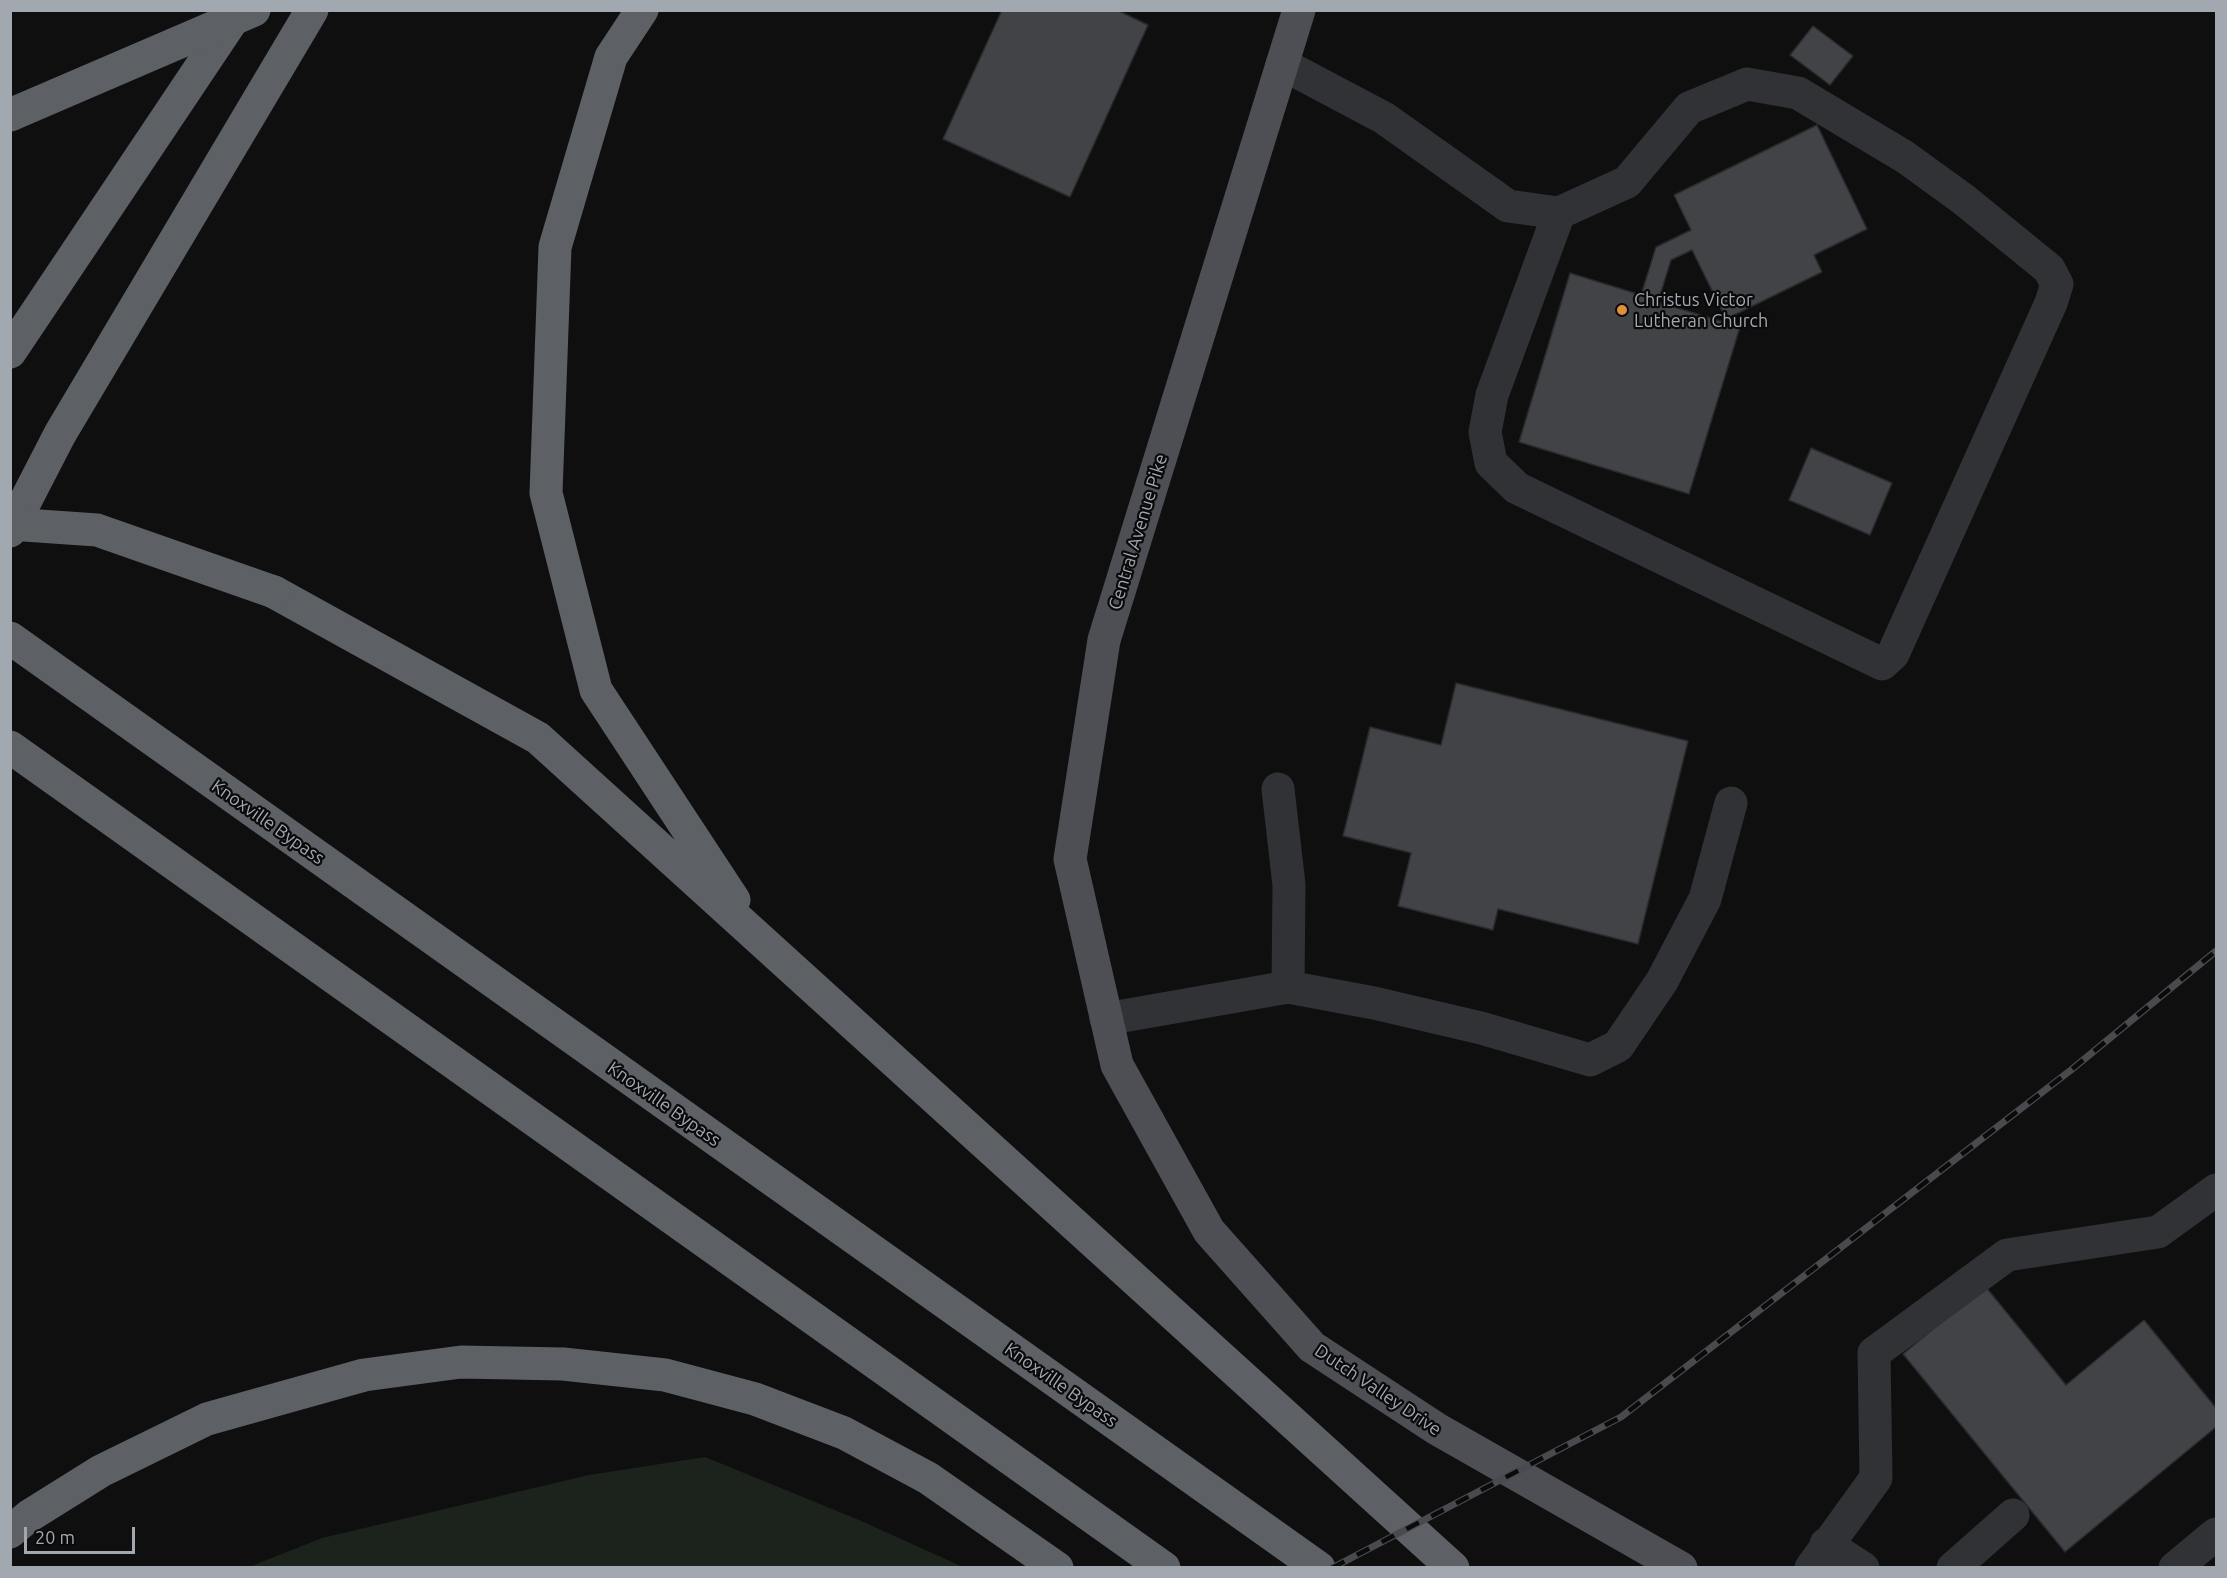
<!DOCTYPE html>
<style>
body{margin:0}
#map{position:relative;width:2227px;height:1578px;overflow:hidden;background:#0f0f10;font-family:Ubuntu,sans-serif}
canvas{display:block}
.frame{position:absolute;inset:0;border:12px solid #a2a8b0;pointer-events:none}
.scale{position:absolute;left:24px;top:1527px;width:111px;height:27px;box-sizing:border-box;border:3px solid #a2a8b0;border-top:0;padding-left:8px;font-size:18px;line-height:21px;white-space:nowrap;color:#a2a8b0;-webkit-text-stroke:4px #0a0a0b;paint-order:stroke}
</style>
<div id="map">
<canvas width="2227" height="1578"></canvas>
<div class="frame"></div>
<div class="scale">20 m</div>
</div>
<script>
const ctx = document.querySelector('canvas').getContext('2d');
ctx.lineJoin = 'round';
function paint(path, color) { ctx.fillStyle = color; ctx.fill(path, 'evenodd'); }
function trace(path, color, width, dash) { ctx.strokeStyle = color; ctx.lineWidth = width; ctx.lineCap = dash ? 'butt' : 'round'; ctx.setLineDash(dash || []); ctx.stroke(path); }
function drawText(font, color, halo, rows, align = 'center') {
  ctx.font = font + ' Ubuntu,sans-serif'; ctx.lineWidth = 4.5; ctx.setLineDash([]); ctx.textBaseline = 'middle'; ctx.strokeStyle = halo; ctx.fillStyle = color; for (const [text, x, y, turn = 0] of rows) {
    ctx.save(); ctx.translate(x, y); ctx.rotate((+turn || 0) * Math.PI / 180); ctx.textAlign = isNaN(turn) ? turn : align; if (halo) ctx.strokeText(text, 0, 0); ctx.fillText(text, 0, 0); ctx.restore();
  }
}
const green = new Path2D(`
 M 705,1457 L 859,1520 L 963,1567 L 249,1567 L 322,1538 L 589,1475 Z`);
const building = new Path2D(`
 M 1002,10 L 1117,10 L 1148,25 L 1070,197 L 943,139 Z
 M 1813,26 L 1853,56 L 1830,85 L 1790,55 Z
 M 1817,125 L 1867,229 L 1814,255 L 1822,272 L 1726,319 L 1692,250 L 1671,260 L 1658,302 L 1740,327 L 1689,494 L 1519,442 L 1570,273 L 1641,295 L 1656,247 L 1691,230 L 1674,195 Z
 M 1811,448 L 1892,483 L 1870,535 L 1789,500 Z
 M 1456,683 L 1688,741 L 1638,944 L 1498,909 L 1493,930 L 1398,906 L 1411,853 L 1343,836 L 1370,727 L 1441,745 Z
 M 1985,1286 L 2066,1385 L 2144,1320 L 2216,1408 L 2216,1427 L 2065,1552 L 1903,1354 Z`);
const minor = new Path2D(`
 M 1282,64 L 1384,118 L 1508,206 L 1559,213 L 1627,182 L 1689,108 L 1747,84 L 1798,93 L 1905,157 L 1963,199 L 2049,269 L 2057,284 L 2051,303 L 1893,654 L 1882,664 L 1517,488 L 1491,463 L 1485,432 L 1492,395 L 1559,213
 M 1278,789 L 1289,885 L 1288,987
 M 1106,1019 L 1288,987 L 1374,1003 L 1481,1028 L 1590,1060 L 1618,1046 L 1662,981 L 1705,899 L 1731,803
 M 1826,1544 L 1863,1568
 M 1811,1568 L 1876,1478 L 1874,1353 L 2007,1255 L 2158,1232 L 2216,1190
 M 1953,1568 L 2013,1515
 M 2175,1568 L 2216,1534`);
const major = new Path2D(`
 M 1299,10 L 1104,640 L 1070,859 L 1117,1065 L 1209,1231 L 1312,1347 L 1437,1429 L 1681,1568`);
const highway = new Path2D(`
 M 642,10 L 611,57 L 555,247 L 546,493 L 596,690 L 734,900
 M 10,352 L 239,10
 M 10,531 L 60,434 L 312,10
 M 274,592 L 538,738 L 1453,1568
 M 10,638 L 1319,1568
 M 10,747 L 1164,1568
 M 10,1532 L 29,1516 L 101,1471 L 207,1419 L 364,1375 L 461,1362 L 563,1364 L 665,1375 L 755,1399 L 844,1433 L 928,1478 L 1057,1568`);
const rail = new Path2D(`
 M 1332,1568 L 1621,1417 L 2071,1070 L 2216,951`);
const highwayBridge = new Path2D(`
 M 10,115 L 254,10
 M 10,524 L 97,530 L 274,592`);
const markers = [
 [1622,310,6,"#df9039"]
];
const poiNames = [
 ["Christus Victor",1634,300],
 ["Lutheran Church",1634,321]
];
const streetNames = [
 ["Central Avenue Pike",1138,532,-73],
 ["Knoxville Bypass",268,822,35],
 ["Knoxville Bypass",664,1104,35],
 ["Knoxville Bypass",1061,1385,35],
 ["Dutch Valley Drive",1378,1390,34]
];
paint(green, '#1c231c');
paint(building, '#414346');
trace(building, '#292a2c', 1.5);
trace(minor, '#313235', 33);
trace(major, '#4d4f54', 33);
trace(highway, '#5d6166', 33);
trace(rail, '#484a4e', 7);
trace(rail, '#0a0a0b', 4.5, [14]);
trace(highwayBridge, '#5d6166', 33);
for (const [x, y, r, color] of markers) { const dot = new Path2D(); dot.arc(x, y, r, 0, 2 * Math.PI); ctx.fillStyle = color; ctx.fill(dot); trace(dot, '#0a0a0b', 2); }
drawText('18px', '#a2a8b0', '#0a0a0b', poiNames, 'left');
drawText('18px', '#a2a8b0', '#0a0a0b', streetNames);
</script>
